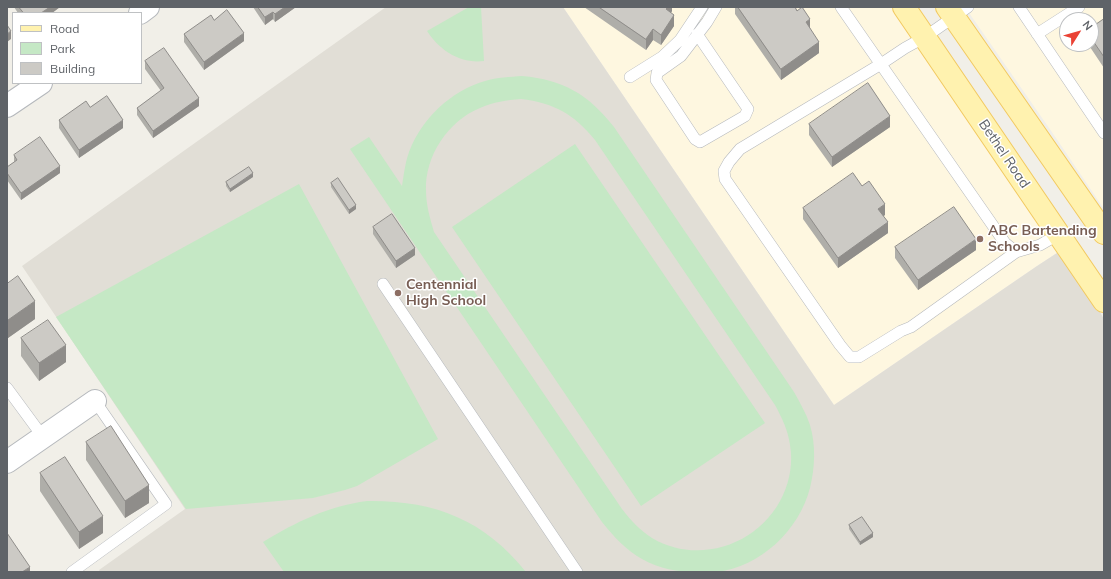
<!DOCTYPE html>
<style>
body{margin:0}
#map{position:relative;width:1111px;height:579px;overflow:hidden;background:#f1efe8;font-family:Mulish,sans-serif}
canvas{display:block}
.frame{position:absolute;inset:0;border:8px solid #5f6368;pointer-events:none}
.legend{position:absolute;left:12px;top:12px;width:130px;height:72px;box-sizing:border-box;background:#fff;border:1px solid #bfc1c3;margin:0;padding:5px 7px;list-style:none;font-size:12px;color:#5f6368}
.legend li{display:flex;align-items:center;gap:8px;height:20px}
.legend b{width:20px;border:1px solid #bfc1c3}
.north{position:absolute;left:1059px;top:12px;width:40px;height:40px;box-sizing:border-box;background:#fff;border:1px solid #bfc1c3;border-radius:50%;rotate:53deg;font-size:11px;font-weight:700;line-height:16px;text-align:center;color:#5f6368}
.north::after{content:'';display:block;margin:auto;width:14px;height:18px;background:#ea4335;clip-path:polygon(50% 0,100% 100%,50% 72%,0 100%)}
</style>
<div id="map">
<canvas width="1111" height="579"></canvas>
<div class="frame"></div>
<ul class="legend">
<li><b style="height:5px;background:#fff2af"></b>Road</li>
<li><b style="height:11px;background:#c5e8c5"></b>Park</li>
<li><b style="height:11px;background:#cccac5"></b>Building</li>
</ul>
<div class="north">N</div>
</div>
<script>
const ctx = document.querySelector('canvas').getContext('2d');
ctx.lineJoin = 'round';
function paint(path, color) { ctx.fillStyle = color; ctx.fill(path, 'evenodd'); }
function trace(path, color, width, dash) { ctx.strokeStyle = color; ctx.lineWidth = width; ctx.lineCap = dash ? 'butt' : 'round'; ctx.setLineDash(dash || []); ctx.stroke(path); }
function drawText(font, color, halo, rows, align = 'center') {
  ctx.font = font + ' Mulish,sans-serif'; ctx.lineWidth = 3; ctx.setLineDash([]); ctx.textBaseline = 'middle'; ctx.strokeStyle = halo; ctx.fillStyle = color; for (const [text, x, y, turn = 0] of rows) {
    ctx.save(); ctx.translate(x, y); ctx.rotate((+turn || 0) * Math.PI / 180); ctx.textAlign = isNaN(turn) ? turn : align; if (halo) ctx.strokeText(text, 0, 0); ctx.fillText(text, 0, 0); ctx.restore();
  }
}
const commercial = new Path2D(`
 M 563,7 L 895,7 L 1063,249 L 1037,266 L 834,405 Z
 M 965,7 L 1104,7 L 1104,209 L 1056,138 ZM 1067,20 L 1091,20 L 1091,44 L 1067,44 Z`);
const education = new Path2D(`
 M 386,7 L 563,7 L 834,405 L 1037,266 L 1063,249 L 1104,319 L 1104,572 L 100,572 L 99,570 L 185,509 L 22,266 Z`);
const green = new Path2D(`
 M 469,7 L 481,7 L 484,61 C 461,64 440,51 427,31 Z
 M 522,76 C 564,80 588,94 614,127 L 794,392 C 800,403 806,413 810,425 C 816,445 815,468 810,488 C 799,530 761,567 716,572 C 710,573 704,572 698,572 C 677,572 660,569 642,559 C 626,550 614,537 602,522 L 350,149 L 369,137 L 402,186 C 404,174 405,163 409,152 C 422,118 451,91 485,81 C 497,77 510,77 522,76 ZM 521,99 C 554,103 574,114 595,140 L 775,405 C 782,418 788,430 790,445 C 793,462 790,480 783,495 C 761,544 699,566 652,538 C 640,530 631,521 622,509 L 434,232 C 430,218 426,205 426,190 C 425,156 448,121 480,108 C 493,102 507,100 521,99 Z
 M 575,144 L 765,423 L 641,506 L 452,227 Z
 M 299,184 L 438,439 L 357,486 L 345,490 L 313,498 L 186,509 L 56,317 Z
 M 367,501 C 433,500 484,519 526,572 L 284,572 L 263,542 C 296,522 328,506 367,501 Z`);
const service = new Path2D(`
 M 841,7 L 1005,243 L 1016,252 L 1040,245 L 1059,234
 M 968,7 L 925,37 L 905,48 L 881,64 L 740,149 L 729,162 L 724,171 L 725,179 L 840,345 L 850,357 L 859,357 L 901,331 L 911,327 L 1016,252
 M 1019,7 L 1104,133
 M 697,34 L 748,109 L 745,116 L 700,142 L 695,139 L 656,80 L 657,73 L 681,56 L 707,22 L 716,7
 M 1037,34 L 1079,7
 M 630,77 L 662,57 L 680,40 L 702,7
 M 383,284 L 577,572
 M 7,388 L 43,437
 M 72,572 L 166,504 L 95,401`);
const minor = new Path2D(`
 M 140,13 L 148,7
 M 7,106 L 41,83
 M 7,462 L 95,401`);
const primary = new Path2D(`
 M 904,7 L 1104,301
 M 947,7 L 1104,233`);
const wall = new Path2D(`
 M 14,7 L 60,7 L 52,13 L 18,13 Z
 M 253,7 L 296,7 L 275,22 L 273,19 L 265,25 Z
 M 584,7 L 672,7 L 672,11 L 671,13 L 674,26 L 661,45 L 653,40 L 646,50 Z
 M 735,7 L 795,7 L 810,28 L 819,53 L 781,80 L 735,14 Z
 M 1104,19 L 1104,68 L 1088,44 L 1091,44 L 1091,28 Z
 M 214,20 L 244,41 L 204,70 L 184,42 L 184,34 Z
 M 145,61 L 199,106 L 153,138 L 137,115 L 137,108 L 161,91 L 145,69 Z
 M 90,107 L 123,128 L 79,158 L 59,128 L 59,120 Z
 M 809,124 L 890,127 L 832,167 L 809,135 Z
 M 14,155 L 60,173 L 21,200 L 7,180 L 7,167 L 14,162 Z
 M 253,177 L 230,192 L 226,186 L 226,182 Z
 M 331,183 L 356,209 L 349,214 L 331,187 Z
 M 862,186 L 885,215 L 883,216 L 888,233 L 838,268 L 803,219 L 803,208 Z
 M 373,227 L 415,255 L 396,268 L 373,234 Z
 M 895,247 L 976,250 L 918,290 L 895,258 Z
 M 7,284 L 35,319 L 8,338 L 7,336 Z
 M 21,338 L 66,362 L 39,381 L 21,356 Z
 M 86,442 L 149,503 L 125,518 L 86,460 Z
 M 40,473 L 103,533 L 79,549 L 40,491 Z
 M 849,525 L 873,537 L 860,545 L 849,529 Z`);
const shadedWall = new Path2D(`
 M 50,7 L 60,7 L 52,13 L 41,13 Z
 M 285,7 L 296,7 L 275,22 L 275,14 Z
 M 668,7 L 672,7 L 672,11 L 666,20 L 666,9 Z
 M 273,12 L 273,19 L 265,25 L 265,17 Z
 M 674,15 L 674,26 L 661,45 L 661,35 Z
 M 810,19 L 810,30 L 806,22 Z
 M 653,29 L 653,40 L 646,50 L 646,39 Z
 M 11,31 L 11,39 L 7,42 L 7,34 Z
 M 244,33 L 244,41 L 204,70 L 204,62 Z
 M 819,42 L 819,53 L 781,80 L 781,69 Z
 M 199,98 L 199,106 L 153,138 L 153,131 Z
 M 890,116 L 890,127 L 832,167 L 832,157 Z
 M 123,120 L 123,128 L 79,158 L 79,150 Z
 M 60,166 L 60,173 L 21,200 L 21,193 Z
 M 253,173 L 253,177 L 230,192 L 230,189 Z
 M 885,204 L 885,215 L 878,220 L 878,209 Z
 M 356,205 L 356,209 L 349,214 L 349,210 Z
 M 888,222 L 888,233 L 838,268 L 838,258 Z
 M 976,239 L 976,250 L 918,290 L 918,280 Z
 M 415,248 L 415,255 L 396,268 L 396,261 Z
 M 35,301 L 35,319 L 8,338 L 8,320 Z
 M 66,345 L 66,362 L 39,381 L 39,363 Z
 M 149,485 L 149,503 L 125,518 L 125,501 Z
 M 103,516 L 103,533 L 79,549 L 79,532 Z
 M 873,533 L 873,537 L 860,545 L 860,542 Z
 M 30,567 L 30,572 L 22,572 Z`);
const building = new Path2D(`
 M 19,7 L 50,7 L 41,13 L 24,13 Z
 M 258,7 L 285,7 L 275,14 L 273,12 L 265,17 Z
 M 599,7 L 668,7 L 666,9 L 674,15 L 661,35 L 653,29 L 646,39 Z
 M 738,7 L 795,7 L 797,11 L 802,7 L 810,19 L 806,22 L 819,42 L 781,69 Z
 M 227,10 L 244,33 L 204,62 L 184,34 L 211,15 L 214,20 Z
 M 1104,19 L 1104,57 L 1091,38 L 1091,28 Z
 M 7,25 L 11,31 L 7,34 Z
 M 164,48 L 199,98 L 153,131 L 137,108 L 164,88 L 145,61 Z
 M 868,83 L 890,116 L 832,157 L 809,124 Z
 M 107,96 L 123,120 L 79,150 L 59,120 L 86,101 L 90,107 Z
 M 40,137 L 60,166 L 21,193 L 7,173 L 7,167 L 17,160 L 14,155 Z
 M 249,167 L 253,173 L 230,189 L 226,182 Z
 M 853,173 L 862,186 L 869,181 L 885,204 L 878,209 L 888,222 L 838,258 L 803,208 Z
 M 338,178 L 356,205 L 349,210 L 331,183 Z
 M 954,207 L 976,239 L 918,280 L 895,247 Z
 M 392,214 L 415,248 L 396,261 L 373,227 Z
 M 18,276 L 35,301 L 8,320 L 7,319 L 7,284 Z
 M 48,320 L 66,345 L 39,363 L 21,338 Z
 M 111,426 L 149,485 L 125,501 L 86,442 Z
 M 65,457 L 103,516 L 79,532 L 40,473 Z
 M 862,517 L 873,533 L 860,542 L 849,525 Z
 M 7,533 L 30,567 L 22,572 L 7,572 Z`);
const markers = [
 [980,239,4,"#8d6e63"],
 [398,293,4,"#8d6e63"]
];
const streetNames = [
 ["Bethel Road",1004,154,56]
];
const educationNames = [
 ["ABC Bartending",988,231],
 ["Schools",988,247],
 ["Centennial",406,285],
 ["High School",406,301]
];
paint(commercial, '#fef7e0');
paint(education, '#e1ded6');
paint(green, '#c5e8c5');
trace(service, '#b5b8bc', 12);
trace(minor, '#b5b8bc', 24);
trace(primary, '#f2c960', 24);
trace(service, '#fff', 11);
trace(minor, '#fff', 22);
trace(primary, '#fff2af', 22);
paint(wall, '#afaea9');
paint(shadedWall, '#8f8d8a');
paint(building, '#cccac5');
trace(building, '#8f8d8a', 1);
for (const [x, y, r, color] of markers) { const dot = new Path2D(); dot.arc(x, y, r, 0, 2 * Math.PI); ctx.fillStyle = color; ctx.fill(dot); trace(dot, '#fff', 1.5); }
drawText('14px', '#5f6368', '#fff', streetNames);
drawText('bold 14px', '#785e54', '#fff', educationNames, 'left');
</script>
